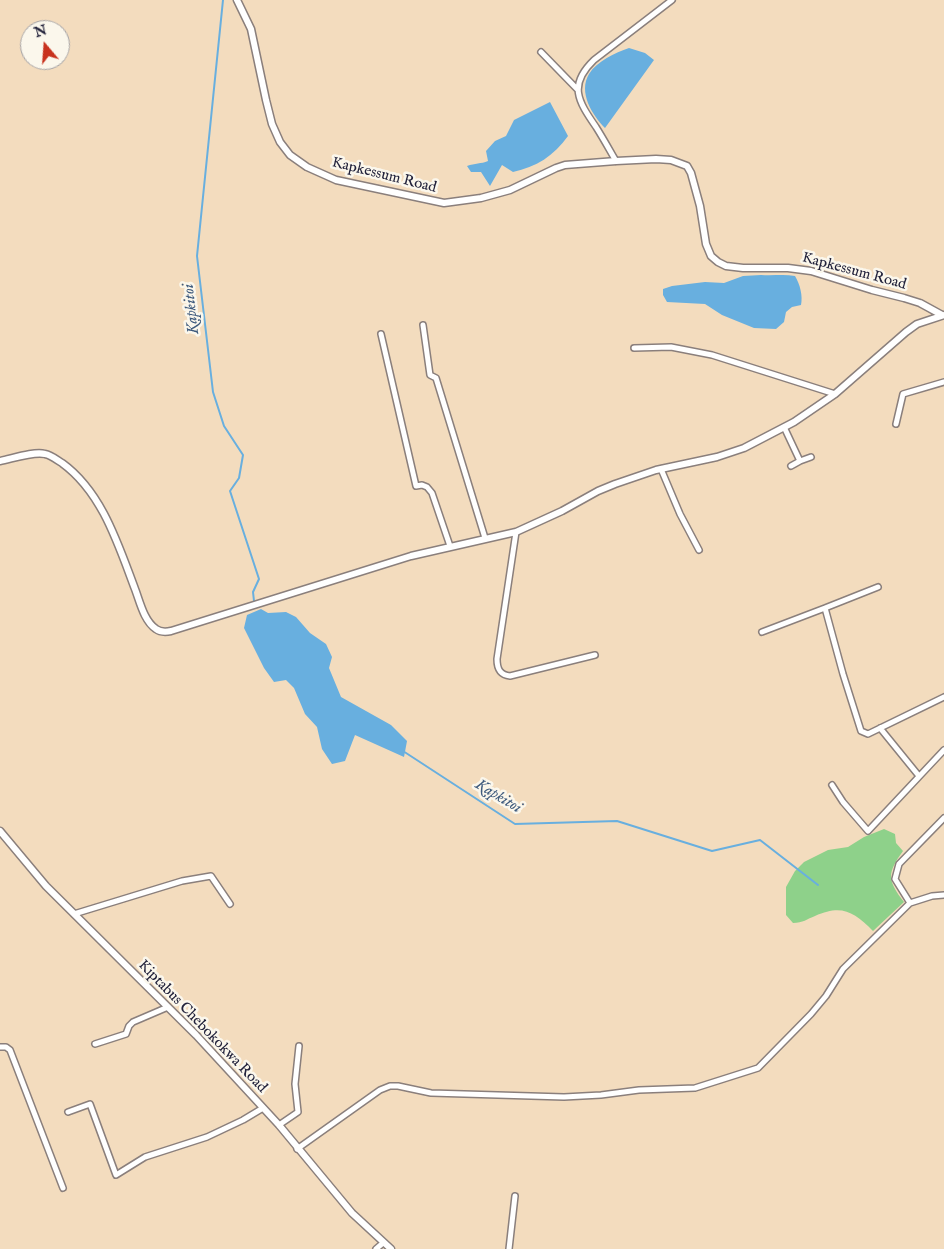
<!DOCTYPE html>
<style>
body{margin:0}
#map{position:relative;width:944px;height:1249px;overflow:hidden;background:#f3dcbe;font-family:"IM FELL English",serif}
canvas{display:block}
.north{position:absolute;left:20px;top:20px;width:50px;height:50px;box-sizing:border-box;background:#fbf7ec;border:1px solid #a4a2a5;border-radius:50%;rotate:342deg;font-size:14px;font-weight:700;line-height:20px;text-align:center;color:#22223b}
.north::after{content:'';display:block;margin:auto;width:18px;height:22px;background:#c8321e;clip-path:polygon(50% 0,100% 100%,50% 72%,0 100%)}
</style>
<div id="map">
<canvas width="944" height="1249"></canvas>
<div class="north">N</div>
</div>
<script>
const ctx = document.querySelector('canvas').getContext('2d');
ctx.lineJoin = 'round';
function paint(path, color) { ctx.fillStyle = color; ctx.fill(path, 'evenodd'); }
function trace(path, color, width, dash) { ctx.strokeStyle = color; ctx.lineWidth = width; ctx.lineCap = dash ? 'butt' : 'round'; ctx.setLineDash(dash || []); ctx.stroke(path); }
function drawText(font, color, halo, rows, align = 'center') {
  ctx.font = font + ' "IM FELL English",serif'; ctx.lineWidth = 5; ctx.setLineDash([]); ctx.textBaseline = 'middle'; ctx.strokeStyle = halo; ctx.fillStyle = color; for (const [text, x, y, turn = 0] of rows) {
    ctx.save(); ctx.translate(x, y); ctx.rotate((+turn || 0) * Math.PI / 180); ctx.textAlign = isNaN(turn) ? turn : align; if (halo) ctx.strokeText(text, 0, 0); ctx.fillText(text, 0, 0); ctx.restore();
  }
}
const green = new Path2D(`
 M 884,829 L 895,834 L 896,843 L 903,851 C 887,873 887,880 904,902 L 873,931 C 854,912 842,904 815,916 C 807,919 803,923 793,923 L 786,915 L 786,887 L 795,871 L 804,862 L 828,850 L 848,847 L 864,837 Z`);
const water = new Path2D(`
 M 629,48 L 645,53 L 654,60 L 605,128 C 592,115 578,92 589,74 C 597,61 615,53 629,48 Z
 M 550,102 L 568,136 C 554,156 536,167 513,172 L 502,165 L 490,186 L 481,172 L 471,172 L 467,166 C 475,163 481,164 488,161 L 486,151 L 495,141 L 506,136 L 514,120 Z
 M 761,275 C 773,276 784,274 795,276 C 800,284 803,296 801,305 L 792,307 L 786,312 L 784,322 L 776,329 L 754,328 L 722,315 L 705,304 L 667,302 L 663,295 L 663,289 L 672,286 L 705,282 L 724,283 L 743,276 Z
 M 261,609 L 268,613 L 286,612 L 296,617 L 310,633 L 326,644 L 332,657 L 329,668 L 341,697 L 391,725 L 407,741 L 404,757 L 355,735 L 345,761 L 332,764 L 322,749 L 317,727 L 305,714 L 294,688 L 286,680 L 274,682 L 264,668 L 244,628 L 247,615 Z`);
const stream = new Path2D(`
 M 223,0 L 197,256 L 213,392 L 224,426 L 243,455 L 239,478 L 230,491 L 259,579 L 253,592 L 254,601
 M 403,751 L 515,824 L 617,821 L 712,851 L 760,840 L 818,885`);
const minor = new Path2D(`
 M 541,52 L 578,90
 M 616,161 C 609,149 603,138 596,127 C 578,101 568,85 594,60 L 672,0
 M 423,325 L 430,375 L 436,378 L 485,538
 M 381,334 L 416,486 L 422,485 L 427,487 L 432,493 L 450,546
 M 634,348 L 671,347 L 712,355 L 835,394
 M 896,424 L 903,394 L 944,382
 M 784,427 L 800,461 L 811,457
 M 791,466 L 800,461
 M 661,469 L 680,514 L 699,550
 M 516,532 L 497,659 C 497,669 500,675 510,676 L 595,655
 M 825,608 L 878,587
 M 762,632 L 825,608 L 843,674 L 861,731 L 868,734 L 944,697
 M 880,728 L 919,776
 M 832,785 L 843,802 L 868,831 L 944,750
 M 910,903 L 895,879 L 899,864 L 944,818
 M 74,914 L 182,881 L 211,876 L 230,904
 M 95,1044 L 126,1034 L 129,1026 L 133,1022 L 168,1007
 M 0,1047 L 6,1047 L 10,1050 L 63,1188
 M 68,1112 L 90,1104 L 116,1175 L 145,1157 L 207,1137 L 243,1120 L 263,1108
 M 279,1125 L 298,1112 L 295,1084 L 299,1046
 M 297,1149 L 380,1090 L 390,1086 L 398,1086 L 431,1093 L 564,1097 L 601,1095 L 639,1090 L 695,1088 L 758,1068 L 811,1014 L 826,996 L 843,969 L 910,903 L 932,896 L 944,895
 M 376,1249 L 383,1243
 M 509,1249 L 515,1196`);
const tertiary = new Path2D(`
 M 237,0 L 251,29 L 266,100 L 272,124 L 280,142 L 290,155 L 307,167 L 336,180 L 444,203 L 481,198 L 510,190 L 556,168 L 565,165 L 616,161 L 656,159 L 671,160 L 687,166 L 691,173 L 700,206 L 706,244 L 711,256 L 718,262 L 726,266 L 743,268 L 788,268 L 811,271 L 872,290 L 904,298 L 920,303 L 942,315
 M 0,461 C 11,459 34,451 45,454 C 51,455 57,460 62,463 C 102,492 118,544 135,589 C 140,602 144,621 156,629 C 160,632 166,632 171,631 L 411,556 L 516,532 L 562,511 L 598,491 L 615,484 L 656,470 L 717,457 L 744,448 L 794,422 L 835,394 L 906,332 L 917,324 L 944,315
 M 0,831 L 46,886 L 196,1035 L 279,1125 L 352,1213 L 391,1249`);
const streetNames = [
 ["Kapkessum Road",384,176,14],
 ["Kapkessum Road",854,272,15],
 ["Kiptabus Chebokokwa Road",202,1027,46]
];
const waterNames = [
 ["Kapkitoi",192,309,-96],
 ["Kapkitoi",498,797,31]
];
paint(green, '#8ed18a');
paint(water, '#68afdf');
trace(stream, '#68afdf', 2);
trace(minor, '#8a7f7c', 8);
trace(tertiary, '#8a7f7c', 9);
trace(minor, '#fff', 5);
trace(tertiary, '#fff', 6);
drawText('15px', '#22223b', '#fbf7ec', streetNames);
drawText('italic 16px', '#3e5a7d', '#fbf7ec', waterNames);
</script>
